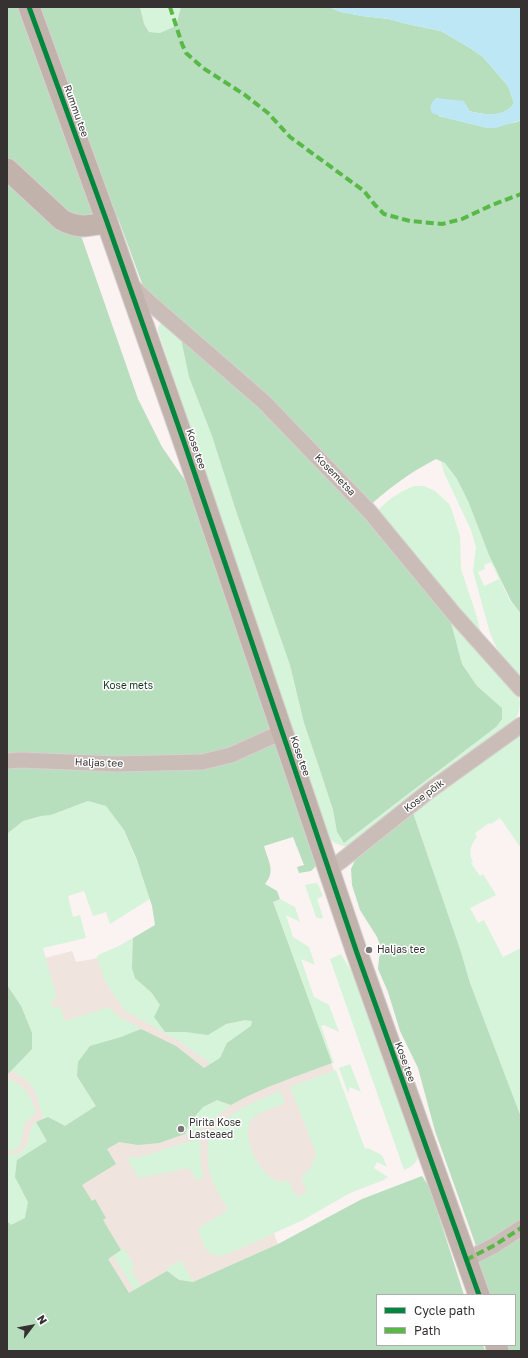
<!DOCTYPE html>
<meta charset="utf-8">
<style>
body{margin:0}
#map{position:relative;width:528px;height:1358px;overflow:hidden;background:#faf3f2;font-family:"Golos Text",sans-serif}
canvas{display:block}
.frame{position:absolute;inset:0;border:8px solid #363231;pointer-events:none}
.legend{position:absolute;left:376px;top:1294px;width:140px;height:52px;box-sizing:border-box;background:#fff;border:1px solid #afadad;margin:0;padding:5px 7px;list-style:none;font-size:12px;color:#363231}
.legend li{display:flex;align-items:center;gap:8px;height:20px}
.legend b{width:20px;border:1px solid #afadad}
.north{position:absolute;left:12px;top:1306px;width:40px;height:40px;-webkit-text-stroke:3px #fff;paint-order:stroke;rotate:58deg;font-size:11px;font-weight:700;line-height:16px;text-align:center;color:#363231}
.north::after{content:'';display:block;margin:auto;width:14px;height:18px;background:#363231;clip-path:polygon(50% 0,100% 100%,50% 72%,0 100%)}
</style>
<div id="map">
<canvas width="528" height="1358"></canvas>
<div class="frame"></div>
<ul class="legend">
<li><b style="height:5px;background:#00873e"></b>Cycle path</li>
<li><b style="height:5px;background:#58b947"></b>Path</li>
</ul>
<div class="north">N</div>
</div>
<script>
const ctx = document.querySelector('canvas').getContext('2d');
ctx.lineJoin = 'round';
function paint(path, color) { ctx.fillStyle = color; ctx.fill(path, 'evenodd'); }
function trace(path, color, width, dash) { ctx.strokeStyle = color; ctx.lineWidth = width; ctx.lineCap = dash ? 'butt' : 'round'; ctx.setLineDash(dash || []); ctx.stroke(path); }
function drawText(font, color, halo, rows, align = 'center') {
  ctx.font = font + ' "Golos Text",sans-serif'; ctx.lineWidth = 3; ctx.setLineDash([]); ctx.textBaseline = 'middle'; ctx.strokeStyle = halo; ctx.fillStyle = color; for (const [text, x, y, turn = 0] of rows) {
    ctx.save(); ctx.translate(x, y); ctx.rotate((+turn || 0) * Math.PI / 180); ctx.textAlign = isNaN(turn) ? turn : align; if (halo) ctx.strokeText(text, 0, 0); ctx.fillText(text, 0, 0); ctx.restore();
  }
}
const built = new Path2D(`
 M 271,895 L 339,1084 L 373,1173 L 270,1223 L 278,1244 L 39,1351 L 8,1351 L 7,1044 L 21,1038 L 7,1006 L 7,972 L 45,958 L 72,951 L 76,962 L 94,959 L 119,946 L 156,925 Z`);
const green = new Path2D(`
 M 140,7 L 181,7 L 176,27 L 160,33 L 149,32 L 144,24 Z
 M 163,323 L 180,334 L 189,377 L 212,436 L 237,514 L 290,665 L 304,723 L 319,767 L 333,810 L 337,832 L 344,843 L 496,727 L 502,708 L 477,686 L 462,664 L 449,615 L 519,696 C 521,707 519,715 513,723 L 350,846 L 342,846 L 331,841 L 320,814 L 159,334 L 158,328 L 160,324 Z
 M 441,461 L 445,463 L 457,479 L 468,501 L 489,555 L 510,601 L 521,614 L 521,676 L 516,674 L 502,660 L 490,633 L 473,571 L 476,547 L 471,530 L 444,473 ZM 491,562 L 499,579 L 484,586 L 478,572 L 485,569 L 484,565 Z
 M 414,486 L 424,486 L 435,491 L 450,505 L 460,536 L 461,569 L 477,617 L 480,630 L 479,634 L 375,513 C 388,500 397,493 414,486 Z
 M 521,732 L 521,848 L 500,818 L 491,824 L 489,823 L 475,833 L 477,837 C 471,844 468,853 473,862 L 471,863 L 480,876 L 483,874 L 496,895 L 470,908 L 478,923 L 484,920 L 503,957 L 521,948 L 521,1117 L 470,983 L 461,952 L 412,810 Z
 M 88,801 L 106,806 L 124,830 L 143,876 L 150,899 L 110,924 L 106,912 L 93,916 L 84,891 L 68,896 L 73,917 L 80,915 L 86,938 L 43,948 L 57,998 L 51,1000 L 53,1008 L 60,1006 L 65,1021 L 109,1007 L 118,1016 L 141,1029 L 121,1037 L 77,1076 L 96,1106 L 65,1126 L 48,1117 L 44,1119 C 40,1111 39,1103 36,1094 C 32,1083 21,1076 11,1070 L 32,1049 L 21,1006 L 7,985 L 7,834 L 23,821 L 41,816 L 51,815 Z
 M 315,883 L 318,884 L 323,896 L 317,899 L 323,917 L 321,919 L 316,917 L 305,885 Z
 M 280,899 L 295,907 L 300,922 L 286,915 L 293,937 L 309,947 L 315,965 L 301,959 L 314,997 L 329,1005 L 339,1032 L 324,1025 L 321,1026 L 334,1063 L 332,1063 L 273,901 Z
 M 133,938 L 132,958 L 161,1005 L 165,1032 L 186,1032 L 208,1035 L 225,1024 L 245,1020 L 252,1021 L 251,1026 L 227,1043 L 220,1058 L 211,1064 L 179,1041 L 124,1010 L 105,981 L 97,957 L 98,955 L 119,946 Z
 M 341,954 L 354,976 L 419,1156 C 416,1163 412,1167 404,1170 L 330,959 Z
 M 350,1064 L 361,1092 L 350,1087 L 348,1093 L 339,1068 Z
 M 336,1070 L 365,1149 L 368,1148 L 382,1155 L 387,1167 L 377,1162 L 374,1168 L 388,1177 L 384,1180 L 350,1193 L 303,1220 L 228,1254 C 206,1261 204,1245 198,1229 L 228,1210 C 223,1200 216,1191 212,1180 C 208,1168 205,1150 210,1138 C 219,1115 259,1100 280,1091 L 285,1103 C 276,1107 259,1112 253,1118 C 238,1134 259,1174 277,1181 C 281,1182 285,1182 289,1181 L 296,1197 L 307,1192 L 301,1177 C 310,1170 314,1164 316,1153 L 290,1087 Z
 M 7,1078 C 24,1085 31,1095 36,1112 C 32,1117 26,1120 24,1126 C 21,1136 24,1154 7,1150 Z
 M 217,1100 L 231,1105 L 201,1130 L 185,1134 L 189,1123 L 203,1107 Z
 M 36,1122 L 48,1141 L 17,1160 L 15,1177 L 28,1202 L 25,1218 L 11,1226 L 7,1221 L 7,1153 L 14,1154 L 15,1156 C 31,1145 27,1142 32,1125 Z
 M 200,1138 L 201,1167 L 203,1178 L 197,1181 L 189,1168 L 139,1178 L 126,1158 L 144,1156 Z
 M 124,1248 L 135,1266 L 130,1269 L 141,1287 L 134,1290 L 113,1255 Z
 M 181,1260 L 193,1282 L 179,1280 L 166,1269 Z`);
const forest = new Path2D(`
 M 7,7 L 140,7 L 144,24 L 149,32 L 160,33 L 176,26 L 181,7 L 329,7 L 341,12 L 362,16 L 389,19 L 407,24 L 441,31 L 470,48 L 483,57 L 508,86 L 514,103 C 505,118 485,115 469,111 L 466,105 L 436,98 L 439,116 L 488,128 L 517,122 L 521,120 L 521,614 L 511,601 L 489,555 L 468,501 L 457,479 L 445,463 L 436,459 C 409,473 386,490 364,511 L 449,615 L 462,664 L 477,686 L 502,708 L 502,719 L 496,727 L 344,843 L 337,832 L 333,810 L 319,767 L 304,723 L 290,665 L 237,514 L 212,436 L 189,377 L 177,320 L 150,296 L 143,286 L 118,218 L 107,222 L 78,227 L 138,399 L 162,447 L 189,486 L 311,850 L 316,866 L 311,871 L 299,873 L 297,867 L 304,865 L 293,837 L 264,846 C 268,861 276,871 265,884 L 277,891 L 280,899 L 273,902 L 332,1063 C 298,1076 262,1087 231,1105 L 217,1100 L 203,1107 L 189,1123 L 185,1134 L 159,1143 L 138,1145 L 119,1142 L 107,1149 L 116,1164 L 82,1185 L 92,1201 L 95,1199 L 106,1218 L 103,1220 L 121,1250 L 108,1259 L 129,1293 L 167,1271 L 179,1280 L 193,1282 L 278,1244 L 362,1199 L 422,1176 L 430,1188 L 464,1295 L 377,1295 L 377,1345 L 483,1345 L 485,1351 L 7,1351 L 7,1221 L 11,1225 L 25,1218 L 28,1202 L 15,1177 L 17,1160 L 47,1141 L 36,1122 L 48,1117 L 65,1126 L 96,1106 L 77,1076 L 78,1062 L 90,1046 L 121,1037 L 141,1029 L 176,1046 L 204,1068 L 220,1058 L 227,1043 L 251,1026 L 252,1021 L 245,1020 L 226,1024 L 208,1035 L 186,1032 L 165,1032 L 154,1017 L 160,1005 L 152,993 L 135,978 L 132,968 L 133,938 L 155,925 L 152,906 L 137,860 L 124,830 L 106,806 L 88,801 L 51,815 L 41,816 L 23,821 L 7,834 Z
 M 412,810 L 461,952 L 470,983 L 521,1117 L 521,1351 L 509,1351 L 507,1345 L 515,1345 L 515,1295 L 489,1295 L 482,1277 L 475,1243 L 435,1131 L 418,1068 L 400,1031 L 388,992 L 378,969 L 379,958 L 382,950 L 377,937 L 360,910 L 352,885 L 351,869 L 357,856 Z
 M 7,985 L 21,1006 L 32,1033 L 32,1049 L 7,1075 Z`);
const water = new Path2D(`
 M 329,7 L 521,7 L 521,120 L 496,128 L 488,128 L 450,119 L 432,113 C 429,106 431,103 436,98 L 464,101 L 469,111 C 484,115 505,118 514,103 L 508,86 L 483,57 L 470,48 L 441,31 L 407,24 L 389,19 L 362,16 L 341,12 Z`);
const street = new Path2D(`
 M 130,284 L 149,302 L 264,402 L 369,511 L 454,614 L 521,689
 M 7,761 L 21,760 L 117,764 L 202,762 L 231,755 L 282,732
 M 329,870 L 341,861 L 429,791 L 521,725
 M 466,1260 L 495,1245 L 521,1228`);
const secondary = new Path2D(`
 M 29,7 L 107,222 L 185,445 L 357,953 L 479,1295
 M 7,169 L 62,220 C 79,229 90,226 107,222
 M 496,1345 L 498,1351`);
const quiet = new Path2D(`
 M 170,7 L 182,44 L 186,53 L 203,68 L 245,95 L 268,113 L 290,137 L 364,191 L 375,205 L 384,214 L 410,221 L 442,224 L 462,219 L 492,205 L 521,194
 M 466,1260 L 495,1245 L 521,1228`);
const cycleway = new Path2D(`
 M 29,7 L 107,222 L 185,445 L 357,953 L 479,1295`);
const markers = [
 [369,950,4,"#7b7675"],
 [181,1129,4,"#7b7675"]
];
const streetNames = [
 ["Rummu tee",76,111,70],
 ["Kose tee",196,449,71],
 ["Kosemetsa",335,475,46],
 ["Kose tee",300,756,71],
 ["Haljas tee",99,763,2],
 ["Kose põik",424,796,-37],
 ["Kose tee",405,1062,70]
];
const parkNames = [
 ["Kose mets",128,686]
];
const poiNames = [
 ["Haljas tee",377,950],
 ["Pirita Kose",189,1123],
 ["Lasteaed",189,1135]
];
paint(built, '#f0e4df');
paint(green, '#d6f4d9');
paint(forest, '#b7debd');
paint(water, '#bee7f5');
trace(street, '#d6d1d0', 17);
trace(secondary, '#d6d1d0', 23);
trace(street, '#cabdb8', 15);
trace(secondary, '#c1b2ab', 21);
trace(quiet, '#58b947', 4, [8, 4]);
trace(cycleway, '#00873e', 5);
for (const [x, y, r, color] of markers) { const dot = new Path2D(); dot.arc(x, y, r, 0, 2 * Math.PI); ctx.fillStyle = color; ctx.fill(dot); trace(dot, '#fff', 1.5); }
drawText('10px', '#363231', '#fff', streetNames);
drawText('10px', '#14341d', '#fff', parkNames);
drawText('10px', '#363231', '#fff', poiNames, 'left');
</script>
